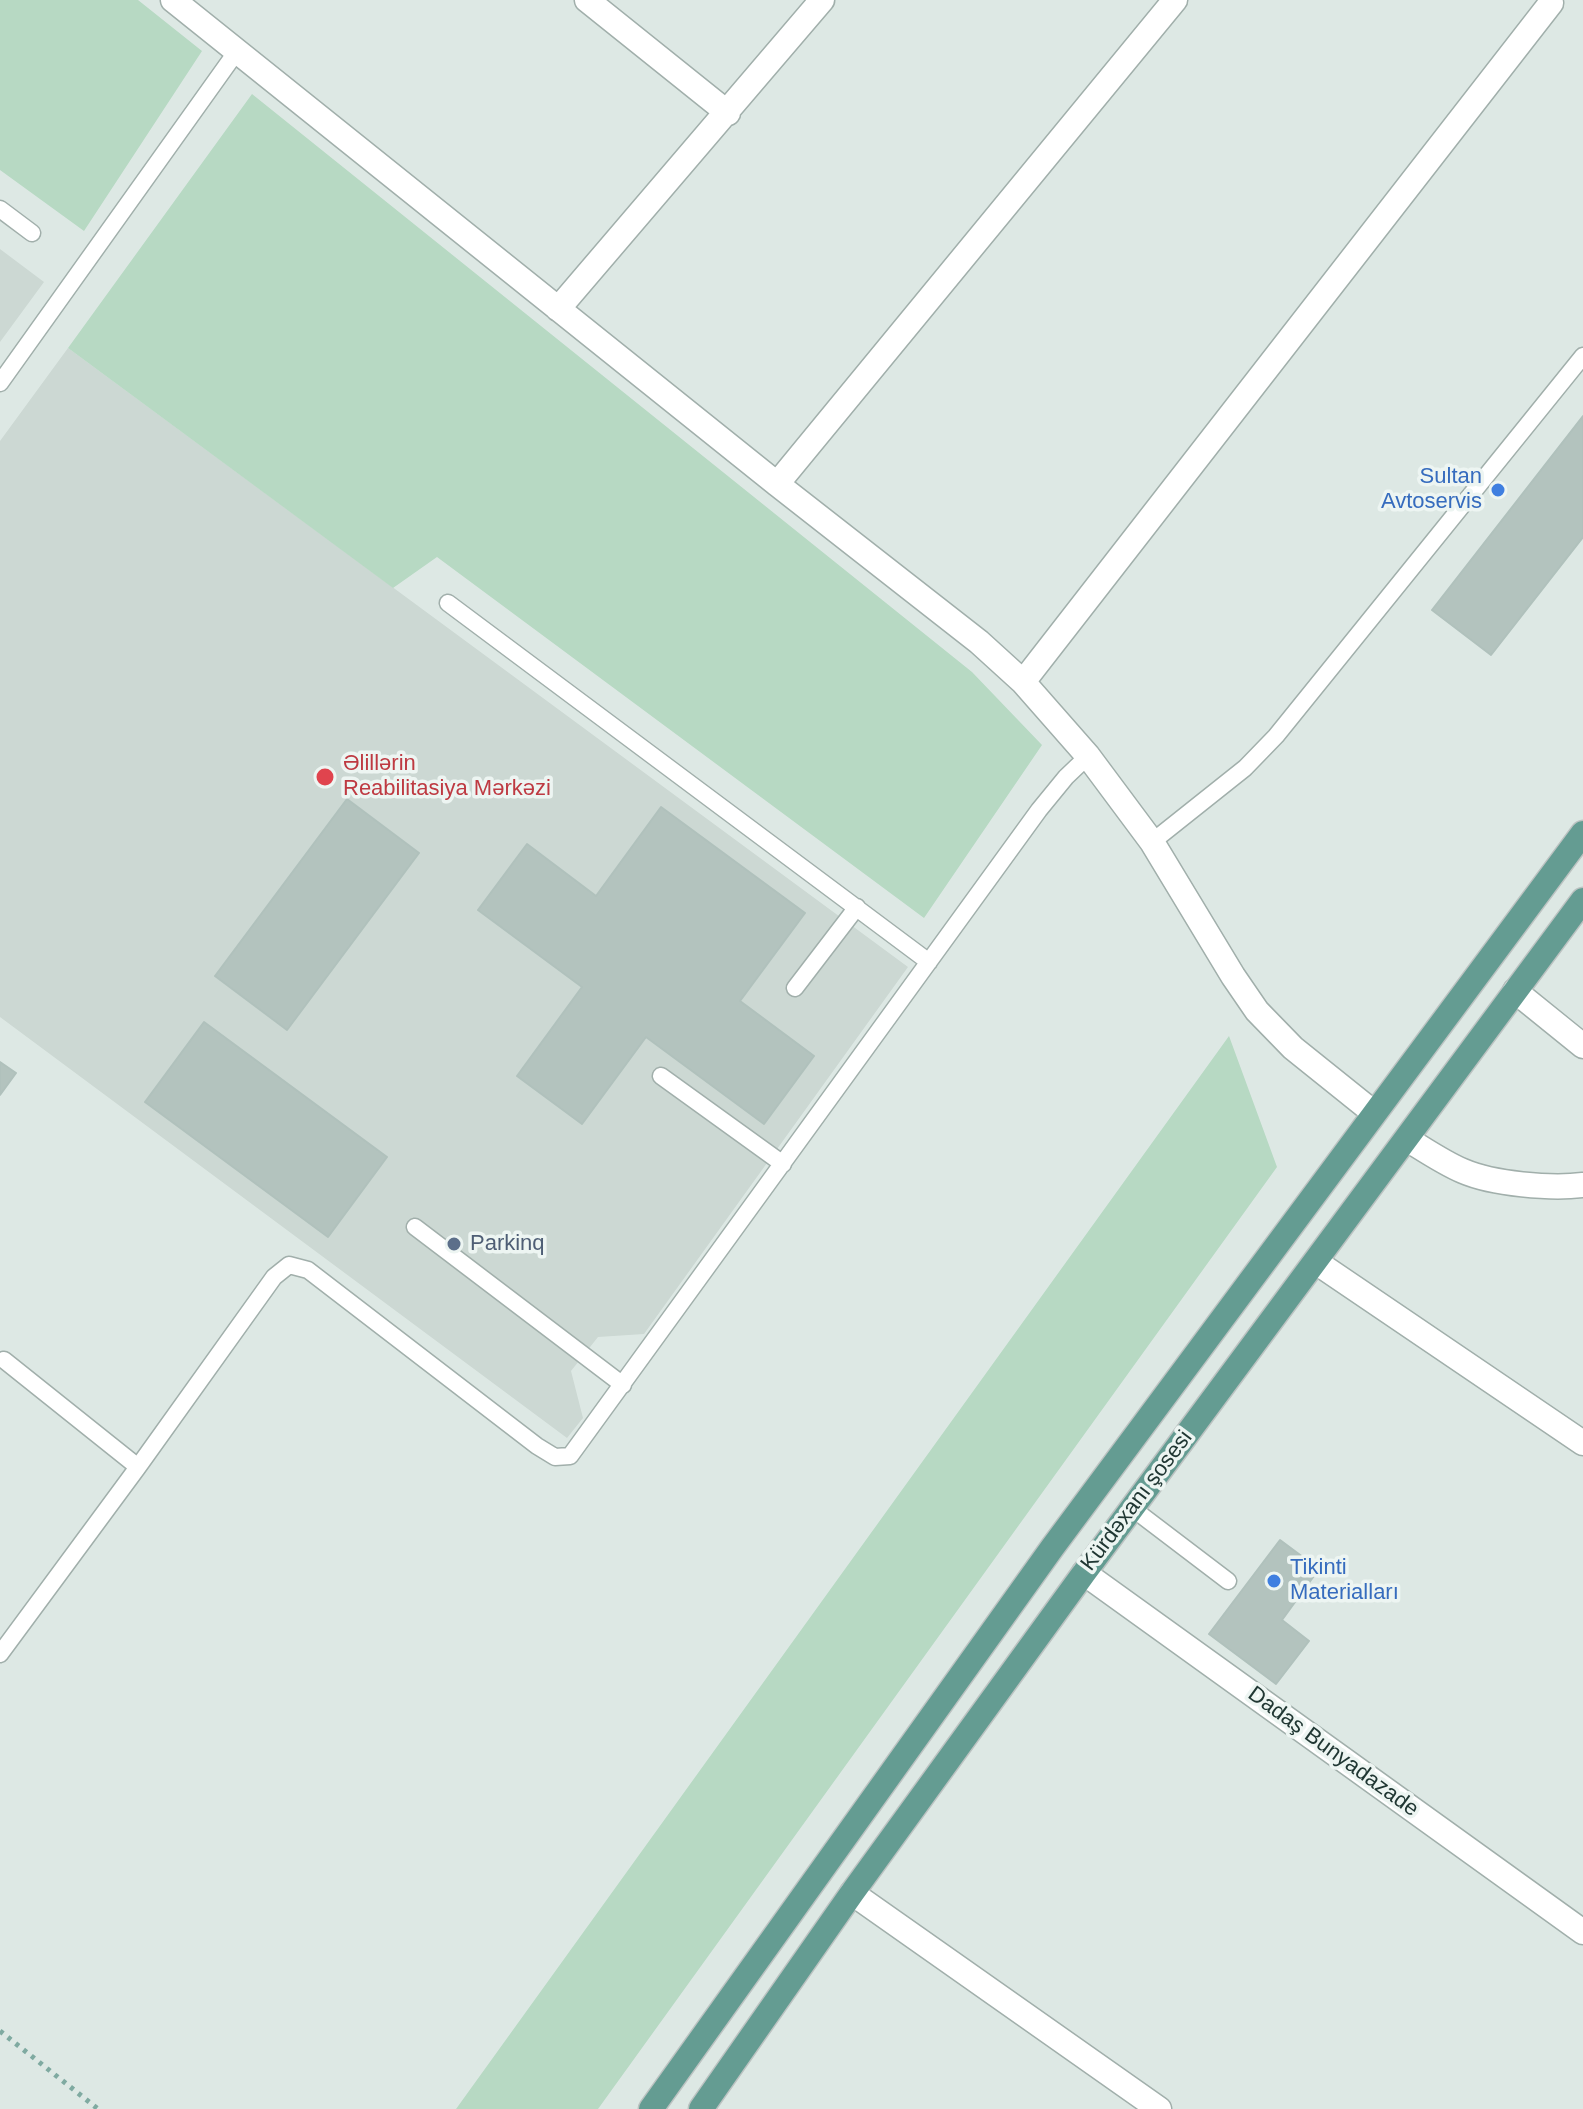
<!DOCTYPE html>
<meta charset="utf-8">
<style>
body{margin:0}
canvas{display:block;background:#dde8e4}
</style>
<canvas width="1583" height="2109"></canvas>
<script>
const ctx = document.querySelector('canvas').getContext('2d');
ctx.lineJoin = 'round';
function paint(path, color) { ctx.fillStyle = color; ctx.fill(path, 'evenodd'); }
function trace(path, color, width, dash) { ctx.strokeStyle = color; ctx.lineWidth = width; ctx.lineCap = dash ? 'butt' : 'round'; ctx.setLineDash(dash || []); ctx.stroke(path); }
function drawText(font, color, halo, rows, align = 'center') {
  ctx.font = font + ' Helvetica,sans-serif'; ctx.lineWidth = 7; ctx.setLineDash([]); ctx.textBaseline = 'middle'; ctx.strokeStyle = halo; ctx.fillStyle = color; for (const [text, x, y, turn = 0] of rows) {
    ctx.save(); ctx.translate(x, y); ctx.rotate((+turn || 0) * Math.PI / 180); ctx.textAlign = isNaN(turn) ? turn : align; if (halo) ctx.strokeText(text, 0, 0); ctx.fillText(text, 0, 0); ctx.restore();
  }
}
const built = new Path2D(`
 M 0,249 L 44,282 L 0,342 Z
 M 68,348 L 908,967 L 644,1334 L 598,1337 L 571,1371 L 583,1418 L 567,1438 L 0,1017 L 0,441 Z`);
const green = new Path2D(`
 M 0,0 L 138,0 L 202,51 L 84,231 L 0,170 Z
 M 252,94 L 972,672 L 1042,745 L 924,918 L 437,557 L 393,588 L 68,348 Z
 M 1229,1036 L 1277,1167 L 598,2109 L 456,2109 Z`);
const building = new Path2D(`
 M 1583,416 L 1583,537 L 1491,655 L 1432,610 Z
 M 347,799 L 419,853 L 287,1030 L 215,976 Z
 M 661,807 L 805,913 L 740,1001 L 814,1056 L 764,1124 L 646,1037 L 582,1124 L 517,1076 L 582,987 L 478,910 L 527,844 L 596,896 Z
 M 204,1022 L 387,1157 L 328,1237 L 145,1102 Z
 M 0,1062 L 16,1073 L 0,1095 Z
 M 1280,1540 L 1319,1569 L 1282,1620 L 1309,1641 L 1276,1684 L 1209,1634 Z`);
const path = new Path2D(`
 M 0,2031 L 98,2109`);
const lane = new Path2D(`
 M 0,209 L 32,233
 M 0,383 L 237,51
 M 448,603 L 929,962
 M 1152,842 L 1245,768 L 1276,736 L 1583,356
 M 795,988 L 857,907
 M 661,1076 L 783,1164
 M 415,1227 L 623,1385
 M 4,1360 L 138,1467
 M 1132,1508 L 1228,1581
 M 0,1654 L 138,1467 L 274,1277 L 289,1265 L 308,1270 L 537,1446 L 555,1457 L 570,1456 L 1039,810 L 1066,777 L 1088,756`);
const street = new Path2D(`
 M 173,0 L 777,484 L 979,642 L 1023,682 L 1088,756 L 1152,842 L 1233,976 L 1257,1011 L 1293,1048 L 1374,1113
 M 587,0 L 728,113
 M 558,309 L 822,0
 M 777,484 L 1175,0
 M 1023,682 L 1551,3
 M 1515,991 L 1583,1046
 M 1407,1139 C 1425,1150 1444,1163 1463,1171 C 1493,1184 1551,1189 1583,1185
 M 1316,1262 L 1583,1443
 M 1084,1573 L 1583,1932
 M 852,1893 L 1159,2109`);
const primary = new Path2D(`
 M 651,2109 L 1052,1548 L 1583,833
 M 701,2109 L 852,1893 L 1084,1573 L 1583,900`);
const markers = [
 [1498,490,8,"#3f7fe0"],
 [325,777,10,"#e0444e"],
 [454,1244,8,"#5c6f8a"],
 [1274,1581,8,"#3f7fe0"]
];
const shopNames = [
 ["Sultan",1482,477],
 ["Avtoservis",1482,502],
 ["Tikinti",1290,1568,"left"],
 ["Materialları",1290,1593,"left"]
];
const healthNames = [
 ["Əlillərin",343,764],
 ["Reabilitasiya Mərkəzi",343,789]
];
const serviceNames = [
 ["Parkinq",470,1244]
];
const streetNames = [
 ["Kürdəxanı şosesi",1137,1501,-53],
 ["Dadaş Bunyadazade",1333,1752,36]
];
paint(built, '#ccd8d3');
paint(green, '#b7d9c3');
paint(building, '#b3c3be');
trace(building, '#b0c1bc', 2);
trace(lane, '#a1afab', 19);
trace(street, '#a1afab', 27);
trace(primary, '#bcc3c2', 27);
trace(path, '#7faaa1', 5, [4, 6]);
trace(lane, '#fff', 16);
trace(street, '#fff', 24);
trace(primary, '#649c92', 24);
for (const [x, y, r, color] of markers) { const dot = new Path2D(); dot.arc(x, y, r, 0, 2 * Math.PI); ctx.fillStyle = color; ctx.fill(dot); trace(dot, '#edf5f2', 3); }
drawText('22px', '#366cbe', '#edf5f2', shopNames, 'right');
drawText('22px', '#be3a42', '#edf5f2', healthNames, 'left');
drawText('22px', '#4e5e75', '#edf5f2', serviceNames, 'left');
drawText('22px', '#203733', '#edf5f2', streetNames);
</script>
